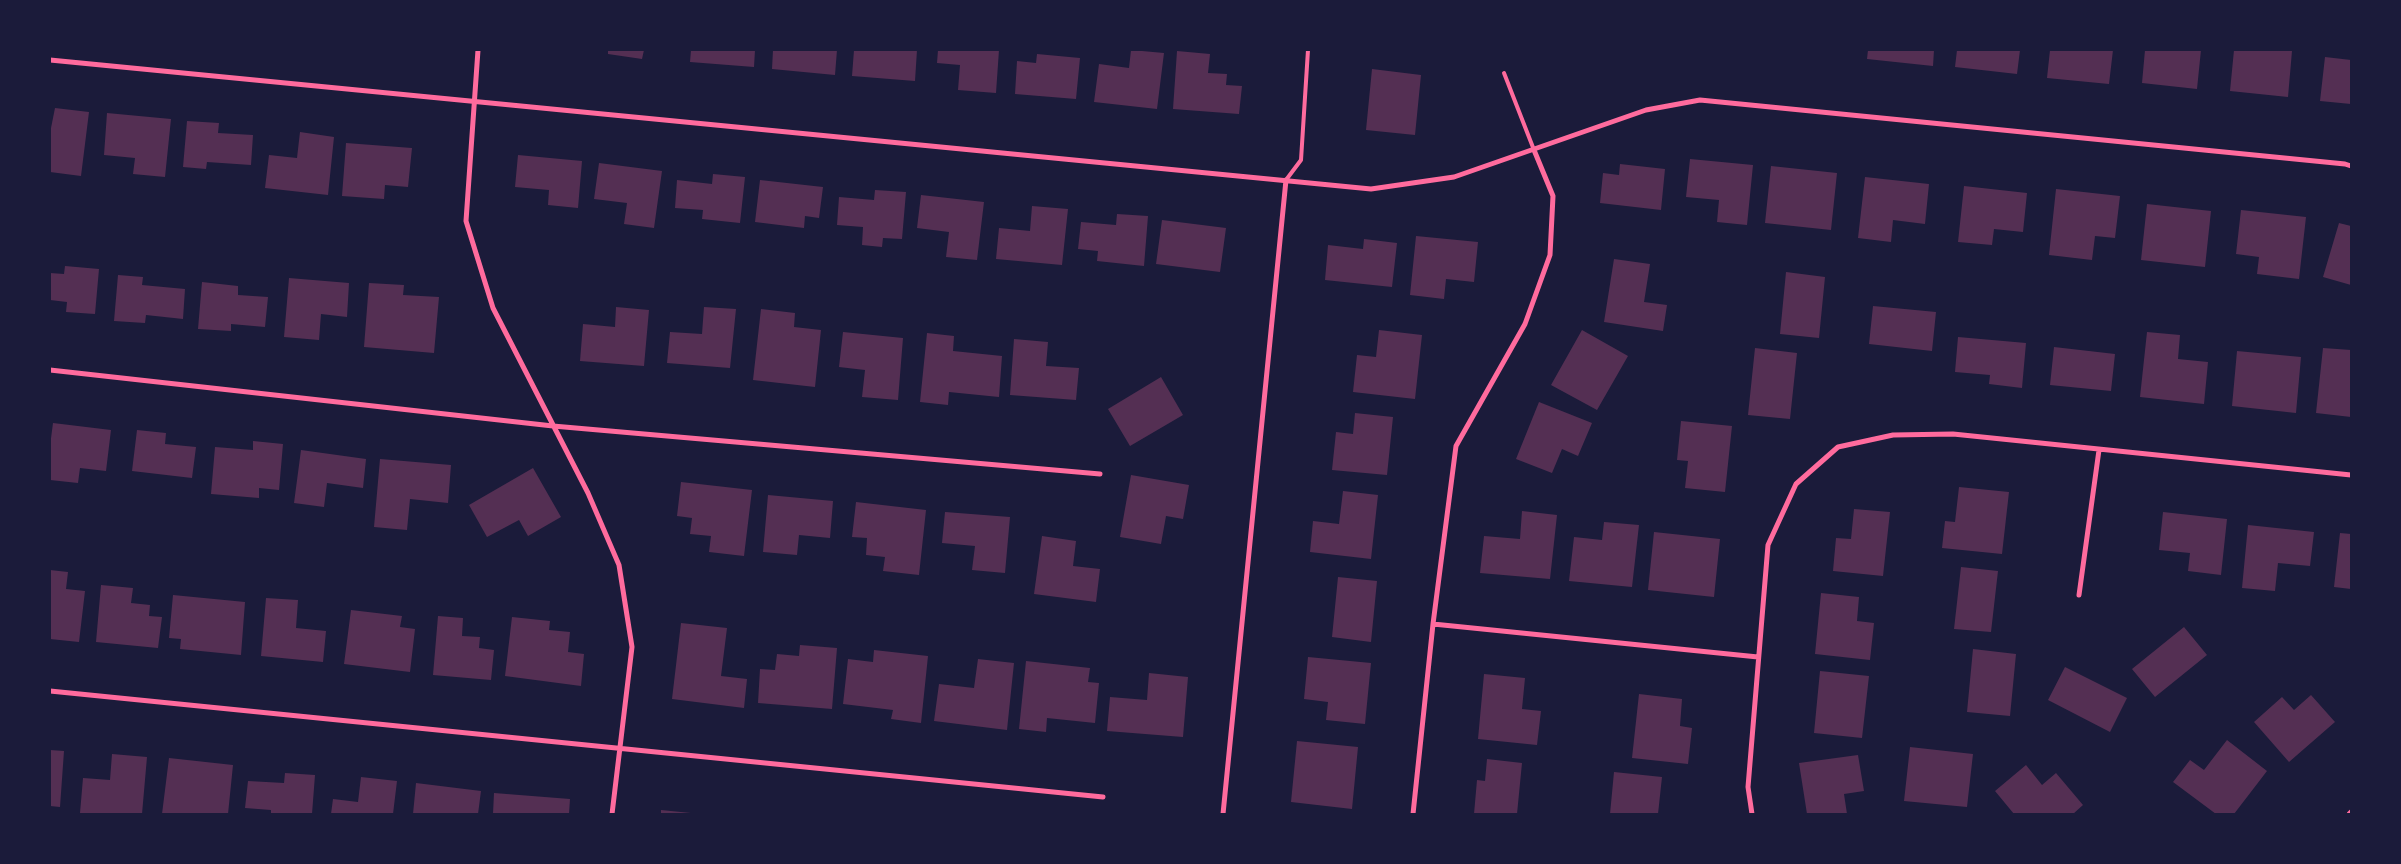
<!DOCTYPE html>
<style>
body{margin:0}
#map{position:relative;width:2401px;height:864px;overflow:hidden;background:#1b1b3a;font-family:Spectral,serif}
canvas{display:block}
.frame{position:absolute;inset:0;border:51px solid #1b1b3a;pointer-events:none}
</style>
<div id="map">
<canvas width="2401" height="864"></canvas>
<div class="frame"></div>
</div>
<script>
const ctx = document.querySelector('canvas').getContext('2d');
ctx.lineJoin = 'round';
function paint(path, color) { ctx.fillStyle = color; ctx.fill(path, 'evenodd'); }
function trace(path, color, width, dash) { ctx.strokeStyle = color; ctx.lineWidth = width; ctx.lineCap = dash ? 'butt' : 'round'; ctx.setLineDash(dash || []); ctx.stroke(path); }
const building = new Path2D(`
 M 608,50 L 644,50 L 642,59 L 608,54 Z
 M 691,50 L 755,50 L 754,67 L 690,62 Z
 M 773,50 L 837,50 L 835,75 L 772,69 Z
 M 854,50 L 917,50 L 915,81 L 852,76 Z
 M 938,50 L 999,50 L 996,93 L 958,90 L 960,65 L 937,63 Z
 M 1131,50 L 1164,53 L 1157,109 L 1094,102 L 1099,64 L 1129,68 Z
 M 1868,50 L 1934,50 L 1933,66 L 1867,59 Z
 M 1957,50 L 2020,50 L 2017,74 L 1955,67 Z
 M 2050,50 L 2113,50 L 2109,84 L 2047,78 Z
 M 2145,50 L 2201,50 L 2197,89 L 2142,83 Z
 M 2234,50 L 2292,51 L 2288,97 L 2230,91 Z
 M 1177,51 L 1210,54 L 1208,73 L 1227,74 L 1226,85 L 1242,86 L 1239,114 L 1173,109 Z
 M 1037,54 L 1080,58 L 1076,99 L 1015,94 L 1017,61 L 1036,63 Z
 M 2325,57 L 2351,60 L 2351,104 L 2320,101 Z
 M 1372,69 L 1421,75 L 1415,135 L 1366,130 Z
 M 55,108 L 89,112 L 81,176 L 50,172 L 50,133 Z
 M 107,113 L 171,119 L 165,177 L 133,174 L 135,158 L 104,155 Z
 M 187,121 L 219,123 L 218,133 L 253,135 L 251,165 L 207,162 L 206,169 L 183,167 Z
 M 300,132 L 334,137 L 328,195 L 265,188 L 269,155 L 297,158 Z
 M 346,143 L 412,148 L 408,187 L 385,185 L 384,199 L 342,196 Z
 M 518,155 L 582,161 L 578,208 L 548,205 L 549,190 L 515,187 Z
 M 1690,159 L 1753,165 L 1747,225 L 1717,222 L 1719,200 L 1686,197 Z
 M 599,163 L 662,171 L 654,228 L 624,224 L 627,203 L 594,199 Z
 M 1620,164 L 1665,169 L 1661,210 L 1600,203 L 1603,173 L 1619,175 Z
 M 1771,166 L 1837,173 L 1831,230 L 1765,223 Z
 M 713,174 L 745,177 L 740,223 L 702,219 L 703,210 L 675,208 L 677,180 L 712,184 Z
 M 1865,177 L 1929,184 L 1925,224 L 1893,220 L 1891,242 L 1858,238 Z
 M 760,180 L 823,187 L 819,218 L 805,216 L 804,228 L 755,222 Z
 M 1964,186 L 2027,193 L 2023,232 L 1994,229 L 1992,245 L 1958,242 Z
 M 2056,189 L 2120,196 L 2115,238 L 2095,236 L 2092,260 L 2049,255 Z
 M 875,190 L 906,192 L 902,239 L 883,238 L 882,247 L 862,245 L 863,227 L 837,225 L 839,197 L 874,200 Z
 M 921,195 L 984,202 L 977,260 L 946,257 L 949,232 L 917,228 Z
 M 2147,204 L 2211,211 L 2205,267 L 2141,260 Z
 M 1032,206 L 1068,209 L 1062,265 L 996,259 L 999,228 L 1030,231 Z
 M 2241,210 L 2306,217 L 2299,279 L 2257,274 L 2259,257 L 2236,254 Z
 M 1117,214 L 1148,216 L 1144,266 L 1097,261 L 1098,251 L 1078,249 L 1081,222 L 1116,225 Z
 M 1162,220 L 1226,228 L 1220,272 L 1156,264 Z
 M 2339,223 L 2351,226 L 2351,285 L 2323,277 Z
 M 1416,236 L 1478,242 L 1474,282 L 1446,279 L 1444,299 L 1410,295 Z
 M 1364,239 L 1397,243 L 1392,287 L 1325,280 L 1328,245 L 1363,249 Z
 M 1614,259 L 1650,264 L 1644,302 L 1667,305 L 1663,331 L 1604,322 Z
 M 65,266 L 99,269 L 95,314 L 66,312 L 67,302 L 50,300 L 50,273 L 64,274 Z
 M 1786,272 L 1825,277 L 1819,338 L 1780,334 Z
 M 118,275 L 143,277 L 142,285 L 185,289 L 183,319 L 146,315 L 145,323 L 114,321 Z
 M 289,278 L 349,283 L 347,317 L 321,314 L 319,340 L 284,337 Z
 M 202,282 L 238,286 L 238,295 L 268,297 L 265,327 L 231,324 L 231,331 L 198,329 Z
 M 369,283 L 404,285 L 403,295 L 439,297 L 434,353 L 364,347 Z
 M 1873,306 L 1936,312 L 1932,351 L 1869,344 Z
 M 616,307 L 649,310 L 644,366 L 580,361 L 583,324 L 615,327 Z
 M 704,307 L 736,309 L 730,368 L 667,363 L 670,332 L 702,334 Z
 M 761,309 L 795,313 L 794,327 L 821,330 L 815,387 L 753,380 Z
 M 1379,330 L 1422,335 L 1415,399 L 1353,392 L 1357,355 L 1376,357 Z
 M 1582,330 L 1628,356 L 1597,410 L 1551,385 Z
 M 843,332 L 903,338 L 898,400 L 862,397 L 865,370 L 839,367 Z
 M 2147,332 L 2180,335 L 2178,359 L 2208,362 L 2204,404 L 2140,397 Z
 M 927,333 L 954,336 L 953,351 L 1002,356 L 999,397 L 949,392 L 948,405 L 920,402 Z
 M 1958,337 L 2026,343 L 2022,388 L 1989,384 L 1990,375 L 1955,372 Z
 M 1014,339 L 1048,342 L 1046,366 L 1079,368 L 1076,400 L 1010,395 Z
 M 2054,347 L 2115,354 L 2111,391 L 2050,385 Z
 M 1755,348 L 1797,353 L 1790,419 L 1748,415 Z
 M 2323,348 L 2351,350 L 2351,417 L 2316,413 Z
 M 2237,351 L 2301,357 L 2296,413 L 2232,406 Z
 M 1161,377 L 1183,415 L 1130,446 L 1108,409 Z
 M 1539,402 L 1592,423 L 1578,456 L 1562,449 L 1552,473 L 1516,459 Z
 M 1355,413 L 1393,417 L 1387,475 L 1332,470 L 1336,432 L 1353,434 Z
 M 1681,421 L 1732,426 L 1725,492 L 1685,488 L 1688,461 L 1677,460 Z
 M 53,423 L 111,430 L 106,471 L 80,468 L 78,483 L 50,480 L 50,446 Z
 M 137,430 L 166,433 L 165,444 L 196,447 L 192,478 L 132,471 Z
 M 253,441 L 283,444 L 279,490 L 259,488 L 259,498 L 211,494 L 215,447 L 253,450 Z
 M 301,450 L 366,459 L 363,488 L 327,483 L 324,507 L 294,503 Z
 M 380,459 L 451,465 L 448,503 L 410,499 L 407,530 L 374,527 Z
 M 533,468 L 561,517 L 528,536 L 519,520 L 487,537 L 469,505 Z
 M 1131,475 L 1189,485 L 1183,519 L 1166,516 L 1161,544 L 1120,537 Z
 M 681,482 L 752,490 L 744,556 L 709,552 L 711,536 L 690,534 L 692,518 L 677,516 Z
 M 1959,487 L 2009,492 L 2002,554 L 1942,548 L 1945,521 L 1955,522 Z
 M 1343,491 L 1378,495 L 1371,559 L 1310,552 L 1313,521 L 1339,524 Z
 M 768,495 L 833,501 L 830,538 L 799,535 L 797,555 L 763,552 Z
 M 856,502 L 926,510 L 919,575 L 883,571 L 885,557 L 866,555 L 867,538 L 852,537 Z
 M 1854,509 L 1890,512 L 1883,576 L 1833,571 L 1836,538 L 1851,539 Z
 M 1522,511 L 1557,515 L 1550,579 L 1480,573 L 1484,536 L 1520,539 Z
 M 945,512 L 1010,517 L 1005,573 L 972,570 L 975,546 L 942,543 Z
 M 2163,512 L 2227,519 L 2221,575 L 2188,571 L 2190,553 L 2159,550 Z
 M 1604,522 L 1639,525 L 1632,587 L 1569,581 L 1574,537 L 1602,540 Z
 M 2248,525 L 2314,532 L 2310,566 L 2278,563 L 2275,591 L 2242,588 Z
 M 1654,532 L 1720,539 L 1714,597 L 1648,590 Z
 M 2340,533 L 2351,534 L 2351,589 L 2334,587 Z
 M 1042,536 L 1076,541 L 1073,566 L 1100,569 L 1096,602 L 1034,594 Z
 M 1961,567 L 1998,571 L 1991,632 L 1954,629 Z
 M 50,570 L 68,572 L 66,589 L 85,591 L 79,642 L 50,639 Z
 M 1338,577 L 1377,581 L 1371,642 L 1332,637 Z
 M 101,585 L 133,588 L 131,603 L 150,605 L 149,616 L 162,617 L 158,648 L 96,642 Z
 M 1821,593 L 1859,597 L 1857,621 L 1874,623 L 1870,660 L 1815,654 Z
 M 173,595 L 245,602 L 241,655 L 180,649 L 181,639 L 169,638 Z
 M 266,598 L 298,600 L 296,628 L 326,631 L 323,662 L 261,656 Z
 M 351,610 L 402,616 L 400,627 L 415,629 L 410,672 L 344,664 Z
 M 438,616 L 463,618 L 462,636 L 480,637 L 479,648 L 494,650 L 491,680 L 433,675 Z
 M 512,617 L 550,621 L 549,630 L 570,632 L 568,652 L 584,654 L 581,686 L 505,676 Z
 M 681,623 L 727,628 L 721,676 L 747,679 L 744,708 L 672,699 Z
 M 2184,627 L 2207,655 L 2155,697 L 2132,669 Z
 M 800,645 L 837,648 L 832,709 L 758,703 L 760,669 L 775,670 L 777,654 L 799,656 Z
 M 1973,649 L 2016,654 L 2010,716 L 1967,712 Z
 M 874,650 L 928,656 L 921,723 L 891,719 L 893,710 L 843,704 L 848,659 L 873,662 Z
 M 1308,657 L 1371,663 L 1365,724 L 1326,720 L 1328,702 L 1304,699 Z
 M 978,659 L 1014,663 L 1007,730 L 934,721 L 939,684 L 974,688 Z
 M 1026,661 L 1090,668 L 1088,682 L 1099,683 L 1095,723 L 1047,718 L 1046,732 L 1019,729 Z
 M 2065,667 L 2127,698 L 2110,732 L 2048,700 Z
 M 1820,671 L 1869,676 L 1862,738 L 1814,733 Z
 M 1149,673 L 1188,677 L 1183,737 L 1107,731 L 1110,697 L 1147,700 Z
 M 1484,674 L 1525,678 L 1522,709 L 1541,711 L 1537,745 L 1478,739 Z
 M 1639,694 L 1682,699 L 1680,726 L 1692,728 L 1688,764 L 1632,758 Z
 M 2311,695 L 2335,722 L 2289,762 L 2254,722 L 2282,697 L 2294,710 Z
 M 2227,740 L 2267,771 L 2234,814 L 2216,814 L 2173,782 L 2190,760 L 2204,770 Z
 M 1297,741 L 1358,747 L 1352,809 L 1291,802 Z
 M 1910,747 L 1973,754 L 1967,807 L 1904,801 Z
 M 50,750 L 64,751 L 60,807 L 50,806 Z
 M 112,754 L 147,757 L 142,814 L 80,813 L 83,778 L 110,780 Z
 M 1858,755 L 1864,791 L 1844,794 L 1847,814 L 1807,814 L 1799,763 Z
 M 169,758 L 233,765 L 228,814 L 162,814 Z
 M 1487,759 L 1522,763 L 1517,814 L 1474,814 L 1477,780 L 1485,781 Z
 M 2026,765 L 2042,785 L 2056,773 L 2083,805 L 2073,814 L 2014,814 L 1995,791 Z
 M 1614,772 L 1662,777 L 1658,814 L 1610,814 Z
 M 285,773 L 315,775 L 312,814 L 271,814 L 271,810 L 245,808 L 248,781 L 284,783 Z
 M 361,777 L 397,781 L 393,814 L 331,814 L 333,799 L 358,802 Z
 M 416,783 L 481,791 L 478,814 L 413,814 Z
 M 494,793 L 570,799 L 569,814 L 493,814 Z
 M 661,810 L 691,813 L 691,814 L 661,814 Z`);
const service = new Path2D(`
 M 1504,73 L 1534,150
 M 1286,180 L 1301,160 L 1308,50`);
const minor = new Path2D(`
 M 478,50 L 466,221 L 493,308 L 588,493 L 619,565 L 632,647 L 612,814
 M 50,60 L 1371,189 L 1454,177 L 1646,110 L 1700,100 L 2345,164 L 2351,166
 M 50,370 L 553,426 L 1100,474
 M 2079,595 L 2099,450
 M 1433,624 L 1758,657
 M 50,691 L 1103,797
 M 1223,814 L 1286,180
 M 1413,814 L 1433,624 L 1456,446 L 1525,324 L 1550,255 L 1553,196 L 1534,150
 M 1752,814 L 1748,787 L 1768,545 L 1796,484 L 1838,447 L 1893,435 L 1953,434 L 2351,475
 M 2349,814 L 2351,812`);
paint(building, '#542f53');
trace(service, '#ff6b9d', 4);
trace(minor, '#ff6b9d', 5);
</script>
